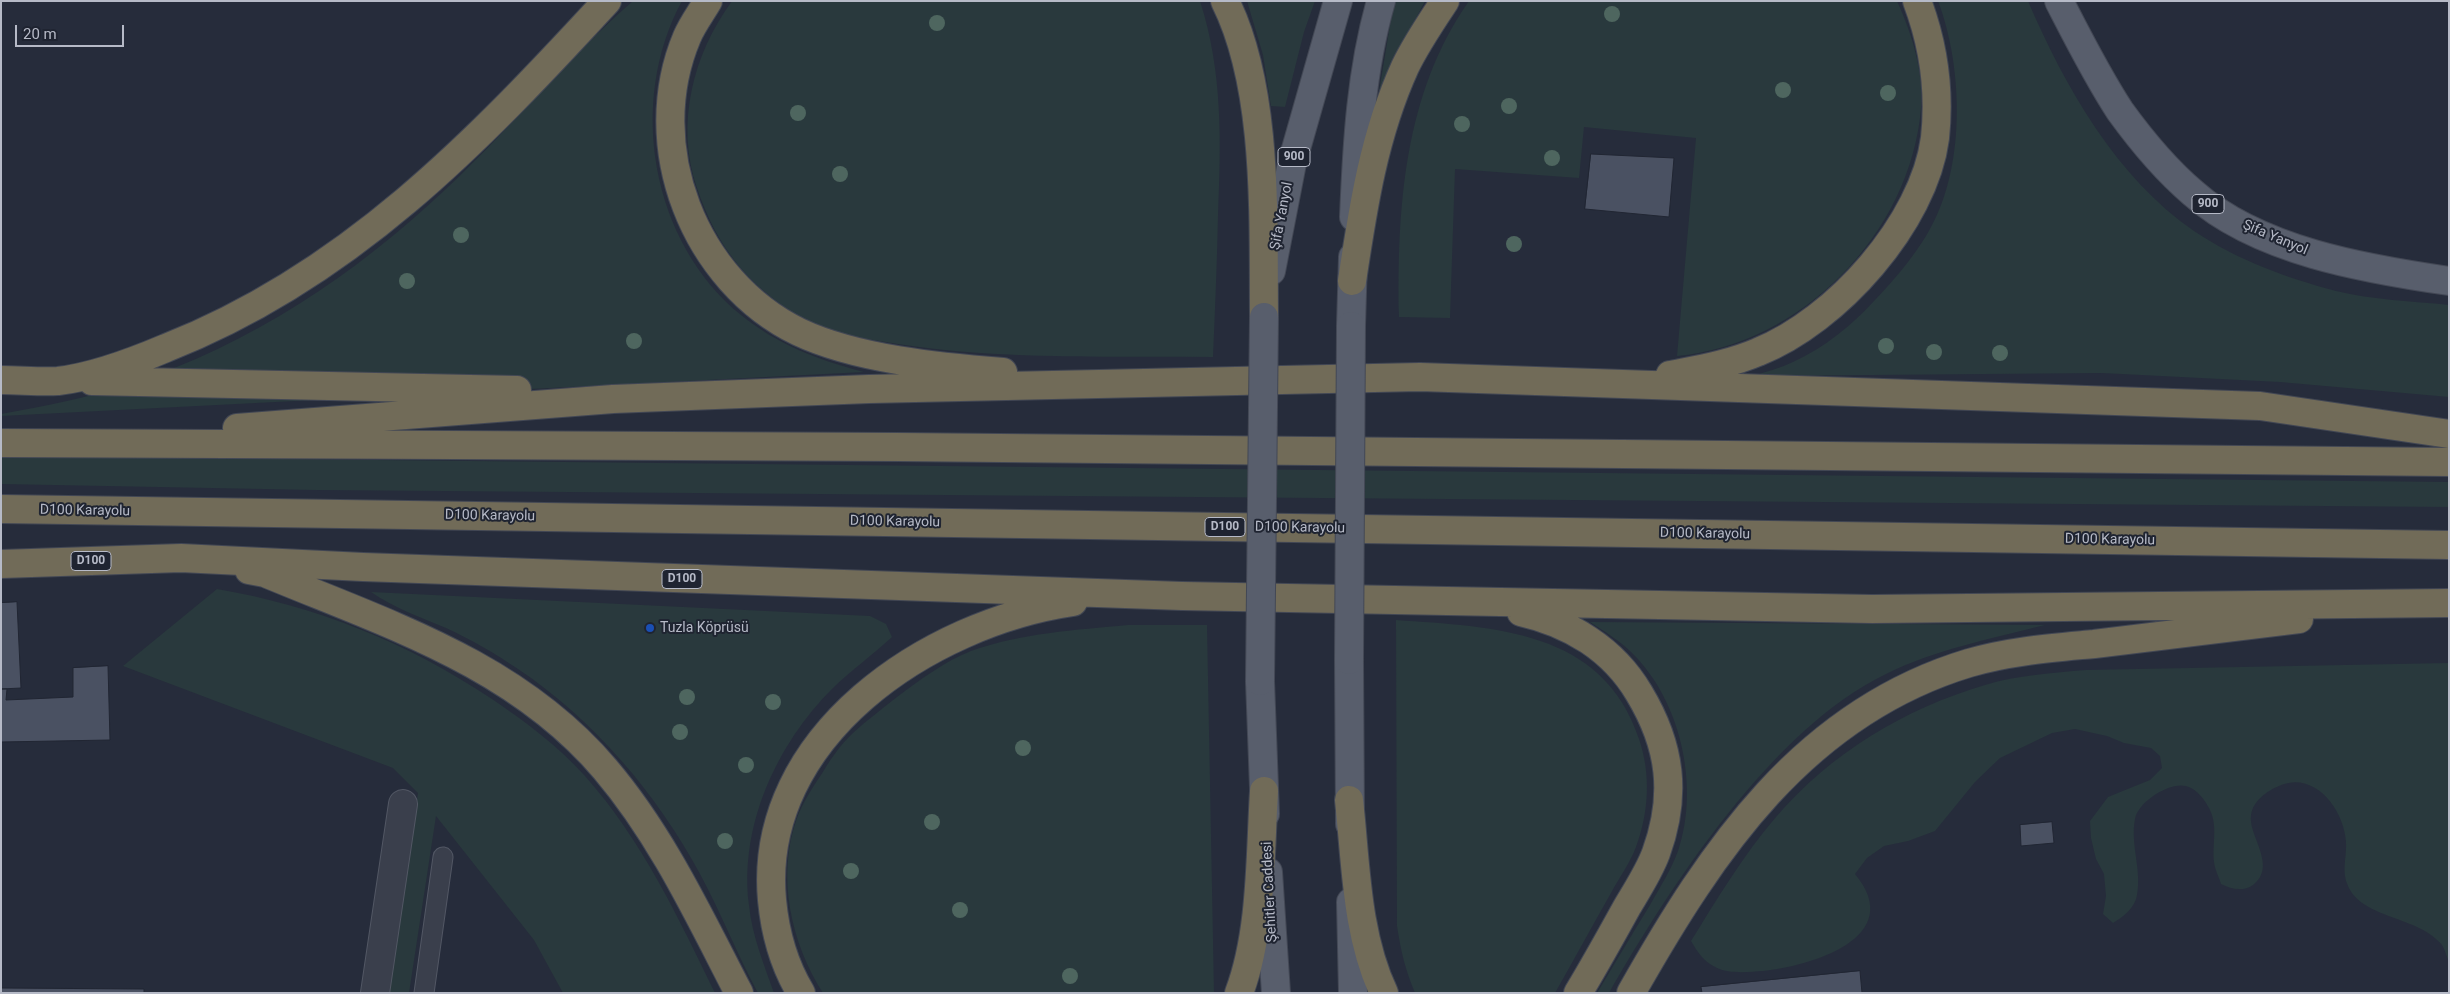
<!DOCTYPE html>
<meta charset="utf-8">
<style>
body{margin:0}
#map{position:relative;width:2450px;height:994px;overflow:hidden;background:#262c3b;font-family:Roboto,sans-serif}
canvas{display:block}
.frame{position:absolute;inset:0;border:2px solid #b6bac7;pointer-events:none}
.scale{position:absolute;left:15px;top:25px;width:109px;height:22px;box-sizing:border-box;border:2px solid #b6bac7;border-top:0;padding-left:6px;font-size:15px;line-height:18px;white-space:nowrap;color:#b6bac7;-webkit-text-stroke:4px #1f2431;paint-order:stroke}
</style>
<div id="map">
<canvas width="2450" height="994"></canvas>
<div class="frame"></div>
<div class="scale">20 m</div>
</div>
<script>
const ctx = document.querySelector('canvas').getContext('2d');
ctx.lineJoin = 'round';
function paint(path, color) { ctx.fillStyle = color; ctx.fill(path, 'evenodd'); }
function trace(path, color, width, dash) { ctx.strokeStyle = color; ctx.lineWidth = width; ctx.lineCap = dash ? 'butt' : 'round'; ctx.setLineDash(dash || []); ctx.stroke(path); }
function drawText(font, color, halo, rows, align = 'center') {
  ctx.font = font + ' Roboto,sans-serif'; ctx.lineWidth = 4; ctx.setLineDash([]); ctx.textBaseline = 'middle'; ctx.strokeStyle = halo; ctx.fillStyle = color; for (const [text, x, y, turn = 0] of rows) {
    ctx.save(); ctx.translate(x, y); ctx.rotate((+turn || 0) * Math.PI / 180); ctx.textAlign = isNaN(turn) ? turn : align; if (halo) ctx.strokeText(text, 0, 0); ctx.fillText(text, 0, 0); ctx.restore();
  }
}
const green = new Path2D(`
 M 633,1 L 682,1 C 627,102 651,242 741,315 C 778,345 818,360 864,372 L 1,416 L 1,414 C 44,406 88,398 130,384 C 250,345 355,275 447,188 C 511,128 566,59 633,1 Z
 M 732,1 L 1200,1 C 1223,72 1221,142 1218,216 C 1217,263 1215,310 1213,357 C 1109,356 1002,360 898,344 C 865,339 830,334 800,317 C 747,285 716,245 697,188 C 675,124 693,54 732,1 Z
 M 1247,1 L 1315,1 L 1304,32 L 1285,107 L 1271,106 L 1263,55 Z
 M 1394,1 L 1425,1 L 1397,55 L 1376,110 Z
 M 1469,1 L 1897,1 C 1912,34 1924,72 1921,108 C 1911,233 1801,345 1677,356 L 1696,138 L 1584,127 L 1579,178 L 1455,169 L 1450,318 L 1399,317 C 1397,208 1404,93 1469,1 Z
 M 1938,1 L 2028,1 C 2065,87 2116,177 2194,231 C 2237,260 2287,278 2336,291 C 2373,300 2412,301 2449,305 L 2449,397 L 2280,382 L 2102,373 L 1754,376 C 1767,371 1781,368 1793,362 C 1824,348 1852,325 1874,301 C 1893,281 1912,259 1926,236 C 1966,172 1964,70 1938,1 Z
 M 1,456 L 2449,482 L 2449,507 L 316,490 L 1,484 Z
 M 217,589 C 317,606 408,643 492,699 C 526,722 558,746 585,776 C 642,840 678,917 715,993 L 563,993 L 534,940 L 436,816 L 409,993 L 388,993 L 418,793 L 393,768 L 123,666 Z
 M 371,592 L 870,616 L 886,624 L 892,637 C 873,655 851,670 832,689 C 777,744 739,826 749,905 C 752,936 764,964 774,993 L 758,993 C 737,954 721,913 700,874 C 657,794 594,720 518,669 C 496,654 470,639 446,628 C 420,617 394,608 371,592 Z
 M 1396,620 C 1493,627 1603,629 1639,739 C 1651,774 1649,812 1636,847 C 1630,863 1619,878 1611,893 C 1592,926 1574,960 1555,993 L 1415,993 C 1405,969 1401,952 1397,926 Z
 M 1590,622 L 2045,625 C 1991,639 1936,649 1886,674 C 1772,729 1671,885 1609,993 L 1597,993 C 1615,963 1632,934 1650,905 C 1660,887 1671,870 1678,851 C 1700,787 1681,701 1632,653 C 1620,641 1604,631 1590,622 Z
 M 1128,625 L 1207,625 L 1214,993 L 823,993 C 791,943 776,876 797,818 C 802,804 812,788 821,775 C 830,760 840,745 853,733 C 867,720 882,709 897,697 C 920,680 945,661 971,651 C 1022,633 1075,630 1128,625 Z
 M 2449,663 L 2449,963 C 2447,957 2445,950 2442,945 C 2419,916 2362,919 2348,886 C 2341,871 2347,857 2346,842 C 2344,809 2314,770 2279,786 C 2267,791 2253,801 2251,815 C 2248,836 2278,866 2253,885 C 2243,892 2231,889 2221,884 C 2219,877 2215,870 2214,862 C 2212,844 2218,827 2210,810 C 2205,800 2197,789 2186,786 C 2169,782 2138,802 2135,819 C 2130,844 2142,870 2137,895 C 2135,908 2123,917 2113,923 L 2103,914 L 2106,896 L 2104,874 L 2096,859 L 2091,838 L 2090,821 L 2108,797 L 2150,780 L 2162,768 L 2160,756 L 2151,748 L 2124,743 L 2107,736 L 2075,729 L 2052,733 L 2000,758 L 1975,782 L 1935,831 L 1908,841 L 1884,846 L 1867,858 L 1855,874 C 1908,938 1810,966 1763,971 C 1750,972 1729,974 1717,968 C 1704,962 1698,953 1691,941 C 1717,899 1744,854 1776,817 C 1831,753 1904,709 1985,685 C 2018,675 2052,673 2086,670 Z`);
const building = new Path2D(`
 M 1591,154 L 1674,158 L 1669,217 L 1585,209 Z
 M 17,602 L 21,688 L 1,689 L 1,603 Z
 M 108,666 L 110,740 L 1,742 L 1,689 L 7,689 L 6,700 L 73,697 L 73,668 Z
 M 2052,822 L 2054,843 L 2021,846 L 2020,825 Z
 M 1860,971 L 1862,993 L 1702,993 L 1701,987 Z
 M 1,988 L 144,989 L 144,993 L 1,993 Z`);
const lane = new Path2D(`
 M 424,993 L 443,857`);
const street = new Path2D(`
 M 375,993 L 403,804`);
const primary = new Path2D(`
 M 2059,1 C 2078,38 2097,76 2120,111 C 2141,140 2166,170 2193,193 C 2258,251 2366,269 2449,281
 M 1354,217 C 1357,144 1361,71 1381,1
 M 1271,271 L 1292,163 L 1338,1
 M 1351,326 L 1353,257
 M 1349,660 L 1350,824
 M 1260,681 L 1265,814
 M 1268,872 L 1276,993
 M 1351,902 L 1353,993`);
const highway = new Path2D(`
 M 708,1 C 701,13 692,25 687,37 C 641,146 694,281 799,332 C 856,359 940,367 1003,372
 M 1225,1 C 1269,89 1263,221 1264,317
 M 1352,281 C 1363,207 1374,135 1405,67 C 1416,44 1431,22 1445,1
 M 1670,375 C 1700,369 1730,364 1758,352 C 1836,321 1924,223 1935,138 C 1940,91 1934,46 1917,1
 M 1,380 C 20,380 40,382 58,381 C 94,377 133,362 166,348 C 349,276 477,142 607,1
 M 92,381 L 517,390
 M 237,428 L 613,399 L 869,389 L 1420,377 L 2260,406 L 2449,434
 M 1,443 L 898,447 L 2449,462
 M 1,509 L 2449,545
 M 1,564 L 181,558 L 363,567 L 1182,596 L 1872,609 L 2449,603
 M 249,570 L 265,573 C 387,624 516,664 605,769 C 662,836 699,916 739,993
 M 1521,612 C 1570,623 1613,649 1639,693 C 1671,746 1677,795 1656,853 C 1649,872 1637,890 1627,907 C 1611,936 1595,965 1578,993
 M 1349,800 C 1356,864 1356,934 1384,993
 M 801,993 C 784,965 775,932 772,900 C 757,736 929,623 1073,602
 M 1239,993 C 1262,932 1260,855 1264,791
 M 1631,993 C 1712,850 1803,713 1969,663 C 2010,651 2052,648 2094,644 C 2163,636 2231,627 2299,619`);
const primaryBridge = new Path2D(`
 M 1349,660 L 1351,326
 M 1260,681 L 1264,317`);
const trees = [
 [1612,14],
 [937,23],
 [1783,90],
 [1888,93],
 [1509,106],
 [798,113],
 [1462,124],
 [1552,158],
 [840,174],
 [461,235],
 [1514,244],
 [407,281],
 [634,341],
 [1886,346],
 [1934,352],
 [2000,353],
 [687,697],
 [773,702],
 [680,732],
 [1023,748],
 [746,765],
 [932,822],
 [725,841],
 [851,871],
 [960,910],
 [1070,976]
];
const markers = [
 [650,628,5,"#1a4fb4"]
];
const shields = [
 [1294,157,32],
 [2208,204,32],
 [1225,527,40],
 [91,561,40],
 [682,579,40]
];
const shieldNames = [
 ["900",1294,157],
 ["900",2208,204],
 ["D100",1225,527],
 ["D100",91,561],
 ["D100",682,579]
];
const streetNames = [
 ["Şifa Yanyol",1282,216,-79],
 ["Şifa Yanyol",2275,238,23],
 ["D100 Karayolu",85,511,1],
 ["D100 Karayolu",490,516,1],
 ["D100 Karayolu",895,522,1],
 ["D100 Karayolu",1300,528,1],
 ["D100 Karayolu",1705,534,1],
 ["D100 Karayolu",2110,540,1],
 ["Şehitler Caddesi",1270,892,-93]
];
const poiNames = [
 ["Tuzla Köprüsü",660,628]
];
paint(green, '#29393d');
paint(building, '#4a5162');
trace(building, '#212633', 1);
trace(lane, '#525764', 21);
trace(street, '#525764', 30);
trace(primary, '#434855', 30);
trace(highway, '#424754', 30);
trace(lane, '#3a3f4c', 19);
trace(street, '#3a3f4c', 28);
trace(primary, '#585e6c', 28);
trace(highway, '#716b58', 28);
trace(primaryBridge, '#434855', 30, []);
trace(primaryBridge, '#585e6c', 28);
ctx.fillStyle = '#4e665f';
for (const [x, y] of trees) { ctx.beginPath(); ctx.arc(x, y, 8, 0, 2 * Math.PI); ctx.fill(); }
for (const [x, y, r, color] of markers) { const dot = new Path2D(); dot.arc(x, y, r, 0, 2 * Math.PI); ctx.fillStyle = color; ctx.fill(dot); trace(dot, '#1f2431', 2); }
for (const [x, y, w] of shields) { const box = new Path2D(); box.roundRect(x - w / 2, y - 9.5, w, 19, 4); ctx.fillStyle = '#1f2431'; ctx.fill(box); trace(box, '#b6bac7', 1); }
drawText('bold 12px', '#b6bac7', null, shieldNames);
drawText('14px', '#b6bac7', '#1f2431', streetNames);
drawText('14px', '#b6bac7', '#1f2431', poiNames, 'left');
</script>
